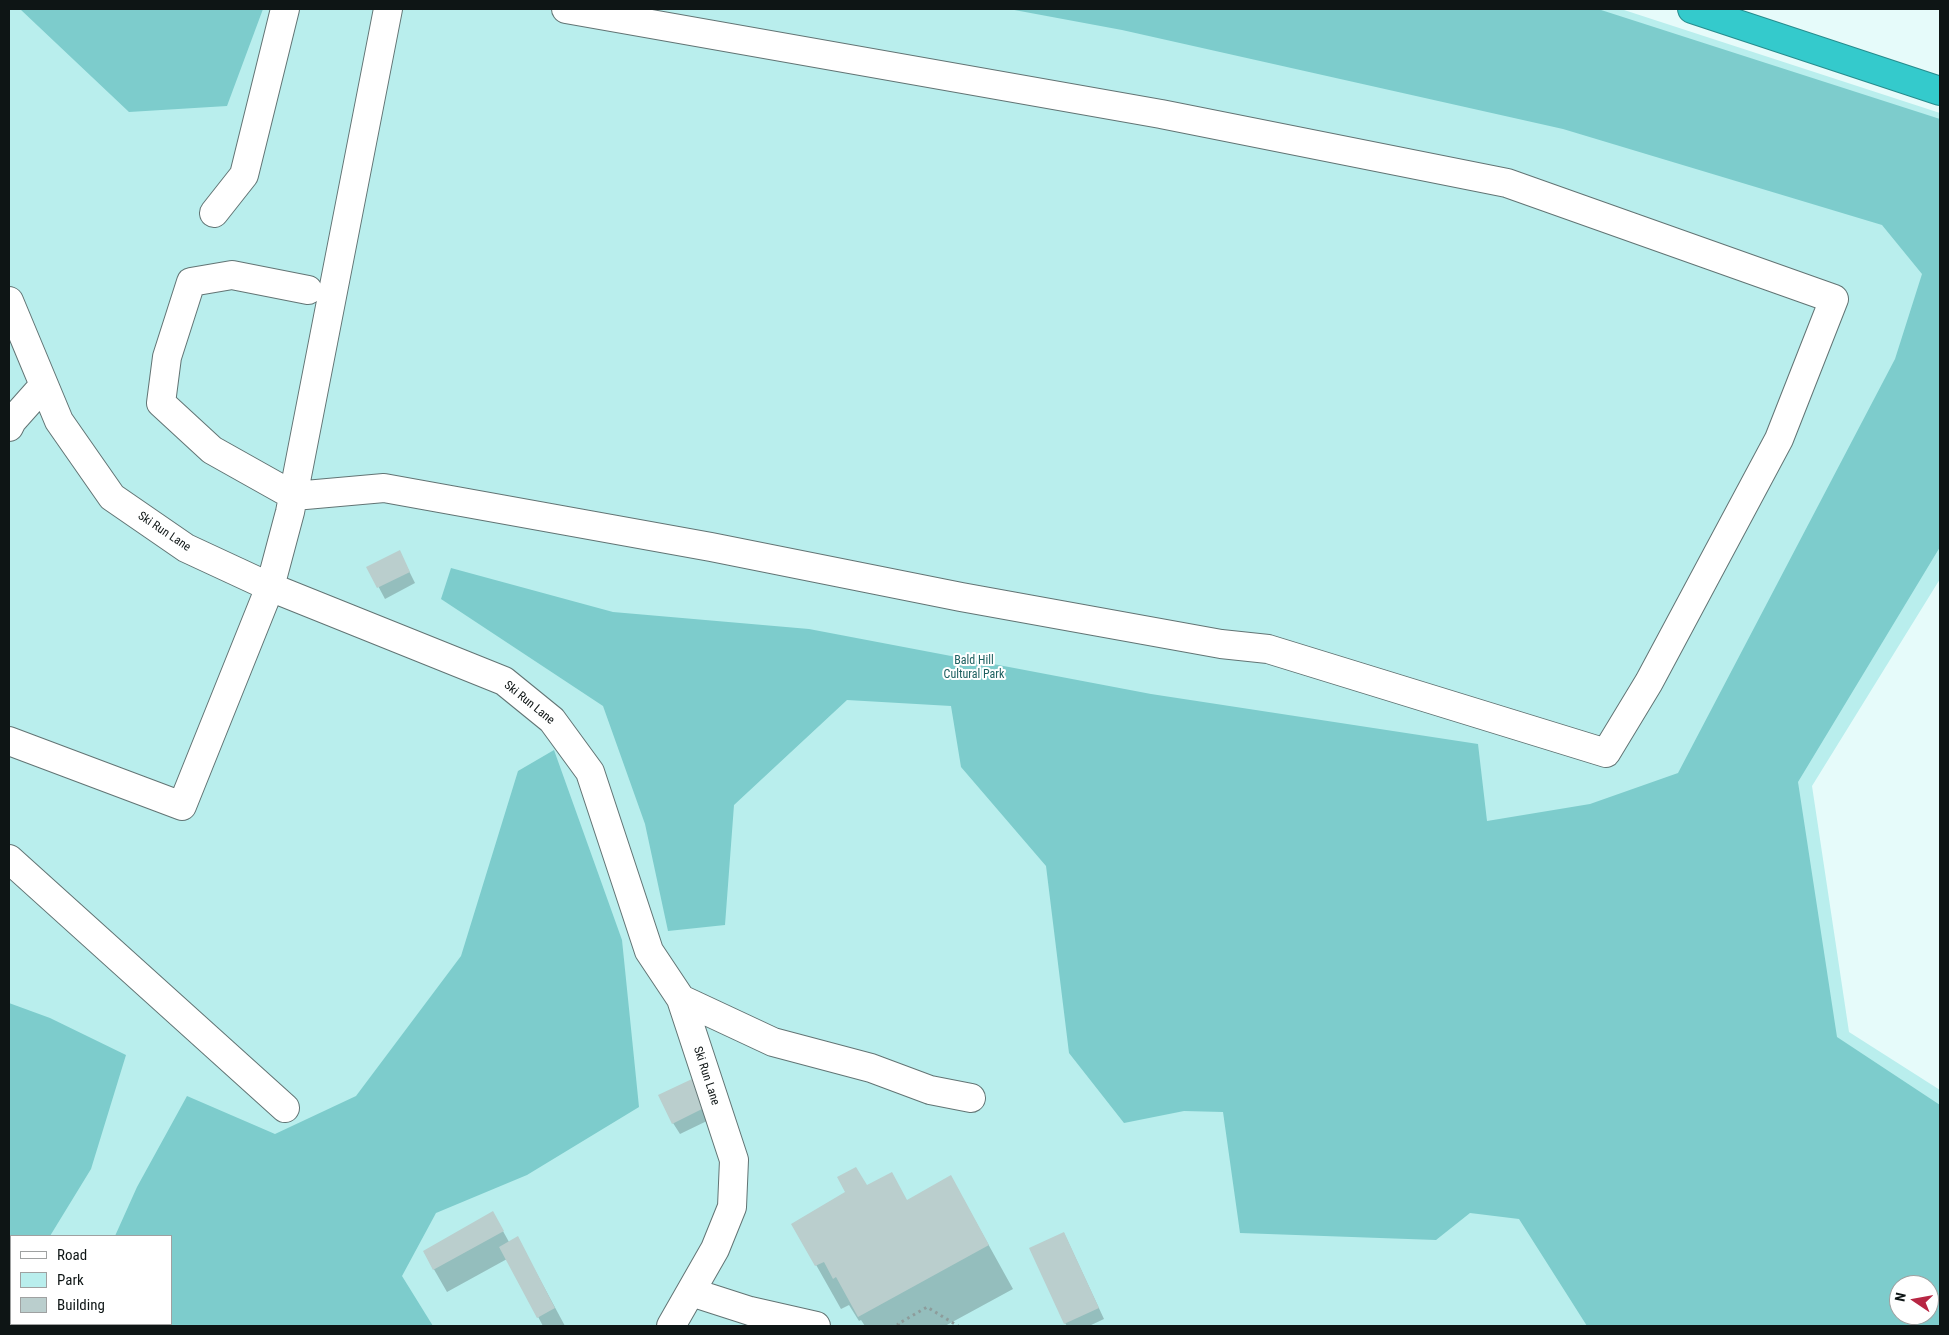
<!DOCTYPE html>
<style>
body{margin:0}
#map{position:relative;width:1949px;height:1335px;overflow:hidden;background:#e6fbfa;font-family:"Roboto Condensed",sans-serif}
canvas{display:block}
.frame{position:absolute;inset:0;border:10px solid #0e1515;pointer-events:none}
.legend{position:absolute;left:10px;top:1235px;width:162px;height:90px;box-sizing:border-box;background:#fff;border:1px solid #9fa1a1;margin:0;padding:6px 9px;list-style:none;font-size:15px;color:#0e1515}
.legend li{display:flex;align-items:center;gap:10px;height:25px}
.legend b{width:25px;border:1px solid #9fa1a1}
.north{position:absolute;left:1889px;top:1275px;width:50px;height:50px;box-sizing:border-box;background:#fff;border:1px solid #9fa1a1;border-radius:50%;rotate:282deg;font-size:14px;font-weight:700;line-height:20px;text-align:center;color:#0e1515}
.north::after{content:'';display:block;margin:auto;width:18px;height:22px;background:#b72643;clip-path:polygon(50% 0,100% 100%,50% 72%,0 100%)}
</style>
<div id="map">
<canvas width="1949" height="1335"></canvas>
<div class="frame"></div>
<ul class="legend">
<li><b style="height:6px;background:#fff"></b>Road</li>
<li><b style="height:14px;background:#b9eeed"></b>Park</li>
<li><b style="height:14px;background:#bacecd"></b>Building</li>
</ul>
<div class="north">N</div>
</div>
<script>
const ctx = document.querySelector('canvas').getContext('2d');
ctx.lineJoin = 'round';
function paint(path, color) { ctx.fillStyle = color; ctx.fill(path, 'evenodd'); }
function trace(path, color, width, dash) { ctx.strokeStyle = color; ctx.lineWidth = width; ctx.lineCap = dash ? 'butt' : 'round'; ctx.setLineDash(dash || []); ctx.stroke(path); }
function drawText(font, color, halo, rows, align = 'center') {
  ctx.font = font + ' "Roboto Condensed",sans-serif'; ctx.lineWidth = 4; ctx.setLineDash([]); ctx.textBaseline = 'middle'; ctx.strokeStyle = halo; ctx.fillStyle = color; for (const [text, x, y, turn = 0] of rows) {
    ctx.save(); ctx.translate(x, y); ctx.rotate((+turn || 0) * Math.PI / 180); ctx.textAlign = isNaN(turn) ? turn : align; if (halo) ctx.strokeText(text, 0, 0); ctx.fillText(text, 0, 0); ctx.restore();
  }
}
const green = new Path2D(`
 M 9,9 L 1621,9 L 1940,113 L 1940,579 L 1812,786 L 1849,1032 L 1940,1090 L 1940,1326 L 9,1326 ZM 11,1236 L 171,1236 L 171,1324 L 11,1324 ZM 1899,1285 L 1929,1285 L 1929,1315 L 1899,1315 Z`);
const forest = new Path2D(`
 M 20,9 L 263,9 L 227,106 L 129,112 Z
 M 1009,9 L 1598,9 L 1940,119 L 1940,547 L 1798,782 L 1837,1037 L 1940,1105 L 1940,1326 L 1587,1326 L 1519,1219 L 1470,1213 L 1436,1240 L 1240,1233 L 1223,1112 L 1184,1111 L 1124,1123 L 1069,1053 L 1046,866 L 961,767 L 951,706 L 847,700 L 734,805 L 725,925 L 668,931 L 645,824 L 603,706 L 441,599 L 451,568 L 613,612 L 809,629 L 1151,694 L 1478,744 L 1487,821 L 1590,804 L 1678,773 L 1895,359 L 1922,274 L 1882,225 L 1563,129 L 1122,30 ZM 1899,1285 L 1929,1285 L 1929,1315 L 1899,1315 Z
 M 554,750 L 622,940 L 639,1107 L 527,1175 L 436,1213 L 402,1276 L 433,1326 L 76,1326 L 77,1324 L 171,1324 L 171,1236 L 115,1236 L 137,1187 L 187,1096 L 275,1134 L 356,1096 L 461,956 L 518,771 Z
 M 9,1003 L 50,1018 L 126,1055 L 91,1169 L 50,1236 L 11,1236 L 11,1299 L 9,1303 Z`);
const shadow = new Path2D(`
 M 405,563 L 415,583 L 385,599 L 368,567 Z
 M 692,1080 L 711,1119 L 680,1134 L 673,1123 Z
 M 951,1177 L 1013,1289 L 945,1326 L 865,1326 L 861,1320 L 859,1321 L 849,1305 L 841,1309 L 793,1224 L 867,1186 L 907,1201 Z
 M 493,1213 L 509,1242 L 530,1261 L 565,1326 L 543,1326 L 507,1259 L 447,1292 L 424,1252 Z
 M 1064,1233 L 1104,1319 L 1089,1326 L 1067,1326 L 1065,1323 Z`);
const building = new Path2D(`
 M 400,550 L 410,572 L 377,588 L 366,567 Z
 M 692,1079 L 706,1107 L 672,1124 L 658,1095 Z
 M 856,1167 L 867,1185 L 892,1172 L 907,1200 L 951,1175 L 989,1245 L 858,1317 L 836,1277 L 833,1279 L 824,1262 L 815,1266 L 791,1224 L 845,1192 L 837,1177 Z
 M 493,1211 L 504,1231 L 433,1270 L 423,1251 Z
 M 1064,1232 L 1099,1308 L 1064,1324 L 1029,1248 Z
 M 518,1236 L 555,1308 L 537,1318 L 499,1247 Z`);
const path = new Path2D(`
 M 899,1326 L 898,1324 L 927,1307 L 958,1326`);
const minor = new Path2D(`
 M 214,213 L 244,175 L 285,9
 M 308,290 L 232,275 L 191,282 L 167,357 L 161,403 L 212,450 L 294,496 L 384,488 L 711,547 L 961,597 L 1221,644 L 1268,649 L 1606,753 L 1649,682 L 1779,439 L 1834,299 L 1507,183 L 1161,114 L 566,9
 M 9,301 L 59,421 L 112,497 L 186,548 L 270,587 L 504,681 L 552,720 L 590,772 L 649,951 L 681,999 L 734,1160 L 732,1207 L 715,1249 L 671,1326
 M 9,427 L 12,421 L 44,385
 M 9,741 L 182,806 L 270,587 L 290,512 L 388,9
 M 9,859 L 285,1108
 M 681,999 L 773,1042 L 871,1068 L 930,1090 L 971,1098
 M 691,1292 L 750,1311 L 816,1326`);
const highway = new Path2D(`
 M 1692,9 L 1940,91`);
const streetNames = [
 ["Ski Run Lane",164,532,34],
 ["Ski Run Lane",529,703,39],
 ["Ski Run Lane",706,1076,72]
];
const parkNames = [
 ["Bald Hill",974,661],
 ["Cultural Park",974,675]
];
paint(green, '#b9eeed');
paint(forest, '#7dcccc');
paint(shadow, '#0003');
paint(building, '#bacecd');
trace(minor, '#627474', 30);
trace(highway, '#278b8c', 30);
trace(path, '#8d9c9b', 3, [2.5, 4]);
trace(minor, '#fff', 28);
trace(highway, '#34cacc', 28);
drawText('12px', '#0e1515', '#fff', streetNames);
drawText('12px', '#1e6060', '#fff', parkNames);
</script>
